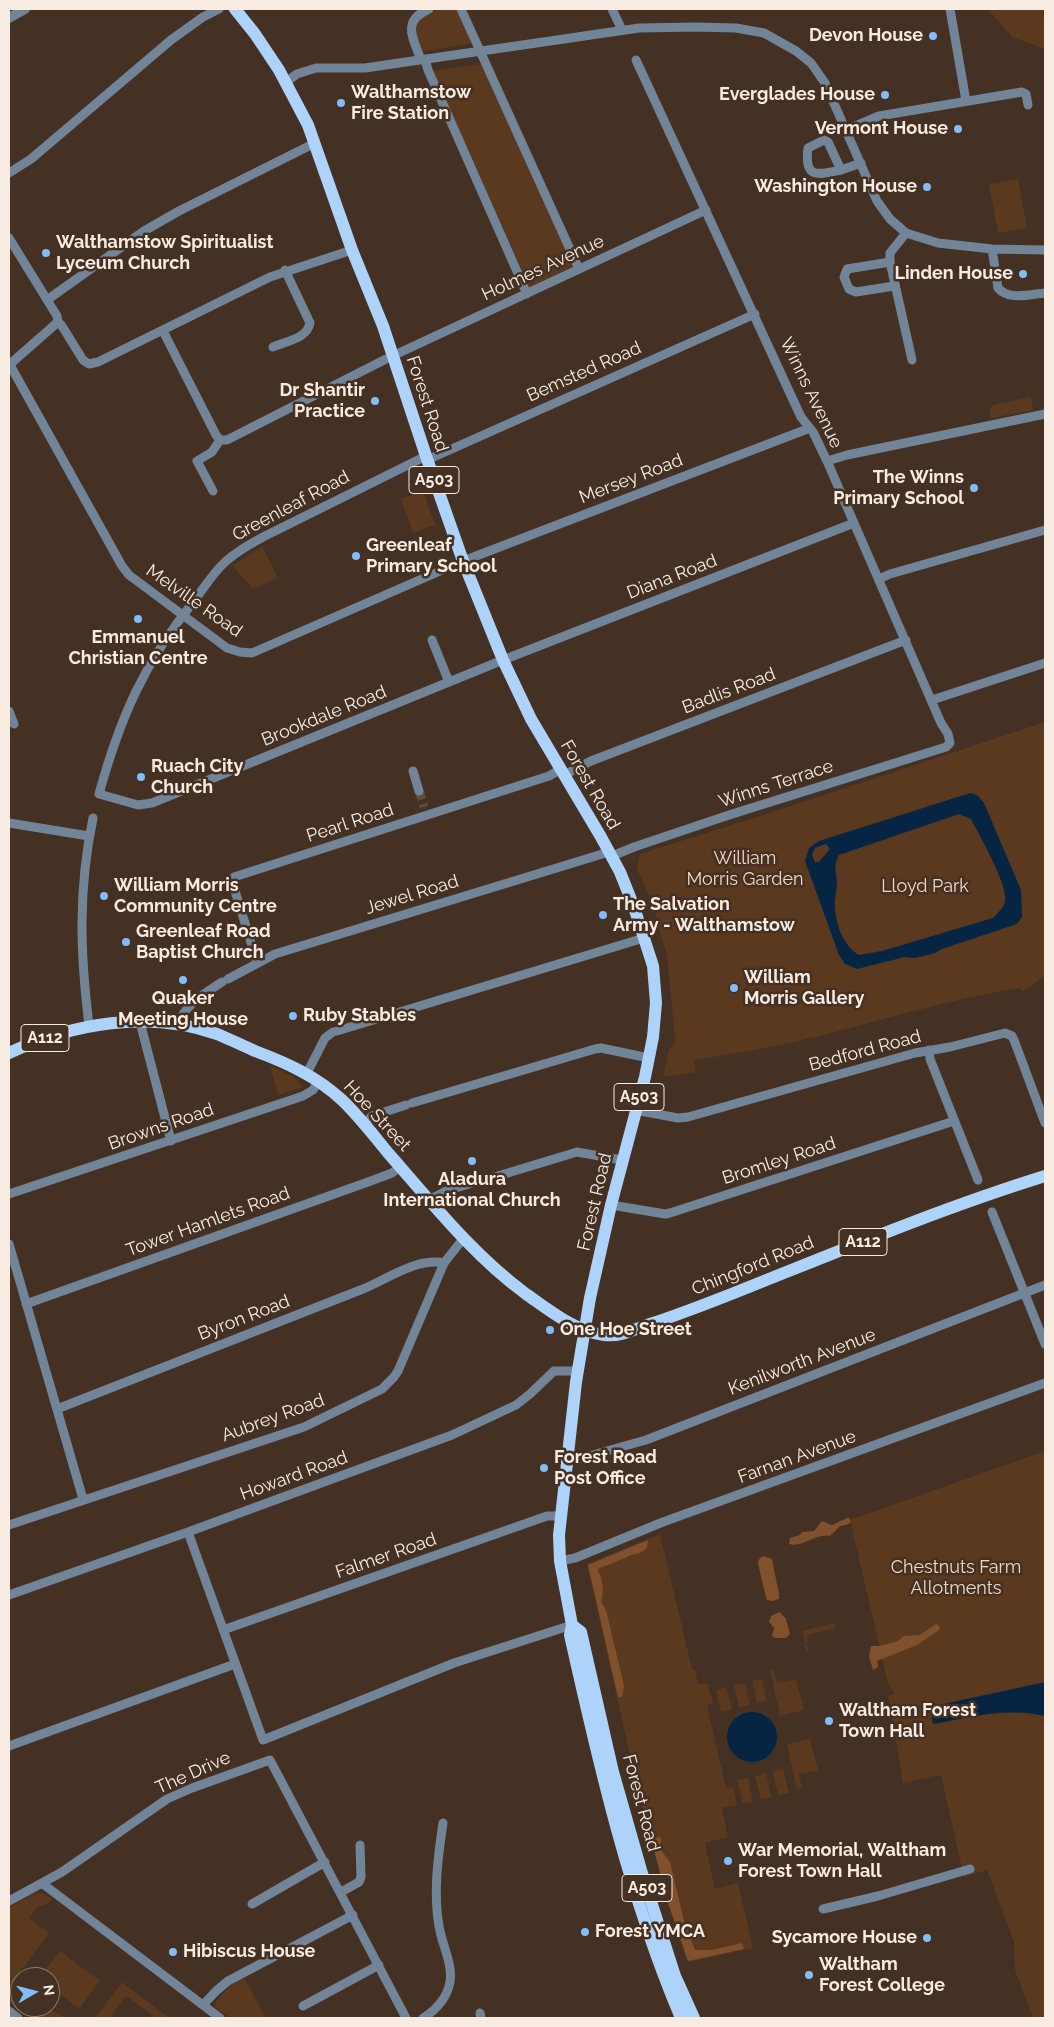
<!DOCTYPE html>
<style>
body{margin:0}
#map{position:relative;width:1054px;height:2027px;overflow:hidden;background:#443123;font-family:Raleway,sans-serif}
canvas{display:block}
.frame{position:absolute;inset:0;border:10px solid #f8ebe2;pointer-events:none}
.north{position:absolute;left:10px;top:1967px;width:50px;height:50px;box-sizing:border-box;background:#443123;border:1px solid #8c7b6f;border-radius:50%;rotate:82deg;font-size:14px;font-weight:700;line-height:20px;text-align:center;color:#f8ebe2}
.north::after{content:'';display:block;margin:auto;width:18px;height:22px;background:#81bdfa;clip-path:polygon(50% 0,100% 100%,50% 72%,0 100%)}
</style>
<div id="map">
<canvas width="1054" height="2027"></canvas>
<div class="frame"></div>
<div class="north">N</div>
</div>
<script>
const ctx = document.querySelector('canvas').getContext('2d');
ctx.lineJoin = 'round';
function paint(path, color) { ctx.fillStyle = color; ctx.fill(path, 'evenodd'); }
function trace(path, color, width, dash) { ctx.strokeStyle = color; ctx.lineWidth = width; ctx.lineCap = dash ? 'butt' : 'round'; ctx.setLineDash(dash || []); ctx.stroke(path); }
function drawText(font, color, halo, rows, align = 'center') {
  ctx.font = font + ' Raleway,sans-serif'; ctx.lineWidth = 5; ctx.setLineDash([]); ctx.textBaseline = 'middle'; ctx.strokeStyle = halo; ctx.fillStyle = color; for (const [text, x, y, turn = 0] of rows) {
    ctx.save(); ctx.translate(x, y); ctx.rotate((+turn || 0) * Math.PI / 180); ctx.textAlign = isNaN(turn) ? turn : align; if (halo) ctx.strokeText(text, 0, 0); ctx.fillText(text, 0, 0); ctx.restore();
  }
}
const green = new Path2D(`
 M 438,9 L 459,10 L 474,43 L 419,52 L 413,31 L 419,18 Z
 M 988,9 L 1045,9 L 1045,49 L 1012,37 Z
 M 481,64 L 490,73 L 574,266 L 530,288 L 433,71 Z
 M 1018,179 L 1027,228 L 998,233 L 989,184 Z
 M 1031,397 L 1033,410 L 992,418 L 990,416 L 990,409 L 993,405 Z
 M 423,491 L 435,525 L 413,533 L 401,499 Z
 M 262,546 L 278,578 L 253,589 L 233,566 Z
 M 1045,722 L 1045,976 L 1023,991 L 1020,988 C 949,999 880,1021 811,1038 C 773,1047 733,1054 694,1060 L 696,1072 L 663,1077 L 669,1049 L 674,1045 L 675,1039 L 667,956 L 653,905 L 637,869 L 640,854 L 776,811 Z
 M 270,1065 L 295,1078 L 303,1087 L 278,1095 Z
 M 1045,1451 L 1045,2018 L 1033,2018 L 1015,1970 L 1014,1942 L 987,1870 L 964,1877 L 941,1775 L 903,1783 L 888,1696 L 895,1694 L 888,1684 L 850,1520 Z
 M 660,1534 L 692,1669 L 695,1670 L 698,1684 L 708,1684 L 713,1704 L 707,1705 L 726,1788 L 733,1787 L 737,1805 L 722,1808 L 728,1837 L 705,1843 L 715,1889 L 738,1883 L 753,1948 L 688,1962 C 643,1833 618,1697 587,1564 Z
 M 835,1623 L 836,1628 L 807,1635 L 808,1641 L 806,1642 L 809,1652 L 807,1652 L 802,1631 Z
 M 773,1669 L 777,1683 L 796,1679 L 804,1710 L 780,1716 L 770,1670 Z
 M 762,1679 L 767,1701 L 757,1703 L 752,1681 Z
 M 745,1683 L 750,1705 L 739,1708 L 734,1685 Z
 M 726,1687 L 732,1710 L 721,1712 L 716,1690 Z
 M 810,1739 L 818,1770 L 799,1774 L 802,1788 L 797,1789 L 787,1744 Z
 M 783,1769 L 789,1793 L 778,1795 L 773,1772 Z
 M 766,1773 L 771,1797 L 761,1800 L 755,1776 Z
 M 748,1778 L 753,1802 L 743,1804 L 737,1780 Z
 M 41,1893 L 53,1899 L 43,1906 L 41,1905 L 37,1907 L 29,1918 L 49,1933 L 14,1980 L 20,1985 L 20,1994 L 12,2004 L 9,2001 L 9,1908 L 33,1894 Z
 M 60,1951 L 100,1981 L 79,2009 L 50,1986 L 50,1977 L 40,1977 Z
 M 244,1978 L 266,2018 L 230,2018 L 215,2007 L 215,2002 L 230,1986 Z
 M 122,1982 L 168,2017 L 156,2018 L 126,1996 L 109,2018 L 95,2018 Z
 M 20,1996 L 20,2007 L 49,2007 L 64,2018 L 30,2018 L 14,2005 Z`);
const forest = new Path2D(`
 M 847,1518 L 849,1518 L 851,1521 L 849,1524 L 840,1526 L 830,1536 C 816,1533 803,1548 789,1544 L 790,1538 L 800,1535 L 802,1532 L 814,1531 L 822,1521 L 832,1525 Z
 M 648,1540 L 647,1548 C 640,1554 636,1553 629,1556 C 619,1560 610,1565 599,1568 L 598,1571 C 603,1579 604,1592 601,1602 L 606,1610 L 624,1686 L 622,1697 L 618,1697 L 588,1565 Z
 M 764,1556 L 772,1559 L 779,1594 L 779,1599 L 772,1601 L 767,1600 C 766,1598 758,1565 758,1562 L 760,1558 Z
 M 780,1612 L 786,1619 L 790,1634 L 786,1638 L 775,1638 L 772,1636 L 774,1628 L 769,1622 L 771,1616 Z
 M 936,1624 L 940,1627 L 939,1630 L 917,1645 L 877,1661 L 878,1667 L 873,1670 L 869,1656 L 871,1646 L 879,1646 L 898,1641 L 904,1636 L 920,1635 Z
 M 661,1837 L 660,1849 L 670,1862 L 685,1925 L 695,1950 L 712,1950 L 742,1943 L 744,1949 L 688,1961 L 668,1903 L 651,1839 Z`);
const water = new Path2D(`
 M 970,793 L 977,795 L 984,803 L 1021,890 L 1022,917 L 1017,924 L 942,949 L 935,953 L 915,958 L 905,957 L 857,969 L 845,964 L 839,955 L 805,861 L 809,848 L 819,841 ZM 959,814 L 971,819 C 979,834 1009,887 1005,902 C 1003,908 998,913 993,918 L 882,951 L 859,955 C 844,946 836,926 835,908 C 834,899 837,890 837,881 C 836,868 833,868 839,855 ZM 826,844 L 830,849 L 819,862 L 815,862 L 812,855 L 815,848 Z
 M 1045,1682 L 1045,1716 C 1008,1707 970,1717 933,1724 L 930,1707 Z
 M727 1737a25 25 0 1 1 50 0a25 25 0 1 1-50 0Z`);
const minorTunnel = new Path2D(`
 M 419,791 L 424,807`);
const minor = new Path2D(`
 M 461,9 L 579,269
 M 612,9 L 622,30
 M 950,9 L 966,101
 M 425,59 L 428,70 L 443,104 L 527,294
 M 421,60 C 413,38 401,21 429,9
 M 286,82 L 297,74 L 316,68 L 365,68 L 639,28 L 695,27 L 736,28 L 764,33 L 796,51 L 811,63 L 825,83 L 877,201 L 890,219 L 906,233 L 938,243 L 992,249 L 1045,250
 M 846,130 L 879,116 L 1022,92 L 1026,94 L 1028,105
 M 824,140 L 828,142 L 841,170 C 817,175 804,179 808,148 Z
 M 841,170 L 861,163
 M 9,173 L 31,159 L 171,40 L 203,17 L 219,9
 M 906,233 L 890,253 L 890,262 L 912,360
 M 9,238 L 57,316 L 58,322 L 62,326 L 83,360 L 89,364 L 98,362 L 270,277 L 352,250
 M 992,249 L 998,288 C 1009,301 1030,294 1045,293
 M 890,262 L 847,269 L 844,277 L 849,289 L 856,292 L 894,286
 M 47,300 L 144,231 L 179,211 L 315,143
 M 163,331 L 216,435 L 220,440 L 227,440 L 386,359 L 706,210
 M 273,347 C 286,341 307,339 310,323 L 285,270
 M 9,365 L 58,322
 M 10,365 L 122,566 L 129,575 L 227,648 L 240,652 L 252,653 L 463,561 L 810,428
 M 426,456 L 263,537 C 250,544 236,552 225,562 C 213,573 204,588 194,601 C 144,663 120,718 99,794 L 138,805 L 152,803 L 503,660 L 854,523
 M 427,460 L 755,314
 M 827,461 L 847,455 L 1045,414
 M 213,491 L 197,461 L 212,452 L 220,440
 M 879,579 L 890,574 L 1045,530
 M 432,640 L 449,682
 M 932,700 L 1045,663
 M 9,711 L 14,724
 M 413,771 L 419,791
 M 564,775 L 591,761 L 906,640
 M 9,823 L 89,836
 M 612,856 L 634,847 L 729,815 L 946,747 L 950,743 L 948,734 L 941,723 L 827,461 L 813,432 L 801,417 L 636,60
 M 257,962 L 232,881 L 234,877 L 549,776 L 561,769
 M 228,979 L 275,954 L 609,852
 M 140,1022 L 171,1141
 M 89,1025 C 80,952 78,891 93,818
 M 178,1025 C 185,1004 204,994 222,982
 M 337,1031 L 644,938
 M 929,1050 L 930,1059 L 978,1180
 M 307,1073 L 325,1038 L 333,1032
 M 412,1103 L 595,1049 L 601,1048 L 649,1058
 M 635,1110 L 678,1118 L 688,1117 L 915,1053 L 950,1047 L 1005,1033 L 1012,1036 L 1014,1040 L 1045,1123
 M 364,1124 L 372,1116 L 406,1105
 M 478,1182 L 577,1152 L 622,1160
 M 9,1194 L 303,1096 L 313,1090 L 319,1081
 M 429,1200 L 446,1191 L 472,1183
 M 611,1205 L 665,1214 L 670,1213 L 954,1121
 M 992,1212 L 1045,1344
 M 9,1244 L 83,1499
 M 26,1304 L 368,1182 L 392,1173 L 400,1167
 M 57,1409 L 363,1289 C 387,1279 418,1257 444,1263
 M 567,1457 L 582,1458 L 646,1440 L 1045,1285
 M 9,1525 L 304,1427 L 382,1389 L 394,1377 L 398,1371 L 444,1263 L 463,1239
 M 188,1532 L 263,1740 L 454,1663 L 572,1625
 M 560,1561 L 575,1558 L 663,1522 L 1045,1383
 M 9,1595 L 188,1532 L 452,1435 L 516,1405 L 530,1394 L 554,1371 L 578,1371
 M 223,1630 L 547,1516 L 560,1516
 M 9,1746 L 235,1664
 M 43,1884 L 220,2018
 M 341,1892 L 359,1882 L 361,1877 L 360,1845
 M 9,1901 L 62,1872 L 167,1799 L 192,1788 L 270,1760 L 406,2018
 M 252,1904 L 325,1862
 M 823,1909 L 878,1896 L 970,1869
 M 203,2005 L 216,1991 L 228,1981 L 353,1915
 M 303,2006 L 379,1965
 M 9,2011 L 18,2018
 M 480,2013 L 481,2018
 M 423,2018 C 436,2010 447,1998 450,1982 C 453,1964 442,1945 439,1926 C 433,1893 438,1857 443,1823`);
const tertiary = new Path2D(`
 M 9,18 L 25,9`);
const primary = new Path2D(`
 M 235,9 L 255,34 L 279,70 L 308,125 L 352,250 L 383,326 L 426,456 L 463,561 L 503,660 L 531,719 L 601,837 L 620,872 L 634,907 L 653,966 L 656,1003 L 653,1037 L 645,1077 L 611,1205 L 590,1298 L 576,1382 L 559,1535 L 560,1561 L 572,1625 L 570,1635 C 599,1765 629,1895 681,2018
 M 9,1053 C 73,1023 148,1010 217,1034 C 229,1039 242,1045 255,1051 C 287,1063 316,1076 342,1100 C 359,1116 374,1136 389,1154 C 432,1203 473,1255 526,1294 C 549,1310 576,1332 604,1335 C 620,1337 636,1329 650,1324 C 678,1315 706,1304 734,1293 C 837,1252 939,1209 1045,1176
 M 572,1625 L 581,1632 L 613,1772 L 641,1870 L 675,1976 L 694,2018`);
const markers = [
 [933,36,5,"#81bdfa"],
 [885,95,5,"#81bdfa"],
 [341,103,5,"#81bdfa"],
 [958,129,5,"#81bdfa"],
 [927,187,5,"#81bdfa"],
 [46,253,5,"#81bdfa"],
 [1023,274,5,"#81bdfa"],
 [375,401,5,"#81bdfa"],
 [974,488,5,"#81bdfa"],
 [356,556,5,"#81bdfa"],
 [138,619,5,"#81bdfa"],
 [141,777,5,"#81bdfa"],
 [104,896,5,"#81bdfa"],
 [603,915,5,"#81bdfa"],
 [126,942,5,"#81bdfa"],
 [183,980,5,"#81bdfa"],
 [734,988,5,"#81bdfa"],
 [293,1016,5,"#81bdfa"],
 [472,1161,5,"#81bdfa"],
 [550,1330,5,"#81bdfa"],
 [544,1468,5,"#81bdfa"],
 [829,1721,5,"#81bdfa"],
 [728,1861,5,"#81bdfa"],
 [585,1932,5,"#81bdfa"],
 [927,1938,5,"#81bdfa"],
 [173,1952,5,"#81bdfa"],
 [809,1975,5,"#81bdfa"]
];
const shields = [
 [434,480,50],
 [45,1038,48],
 [639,1097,50],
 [863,1242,48],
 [647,1888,50]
];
const shieldNames = [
 ["A503",434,480],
 ["A112",45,1038],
 ["A503",639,1097],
 ["A112",863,1242],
 ["A503",647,1888]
];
const poiNames = [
 ["Devon House",923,36,"right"],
 ["Walthamstow",351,93],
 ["Fire Station",351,114],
 ["Everglades House",875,95,"right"],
 ["Vermont House",948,129,"right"],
 ["Washington House",917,187,"right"],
 ["Walthamstow Spiritualist",56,243],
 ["Lyceum Church",56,264],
 ["Linden House",1013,274,"right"],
 ["Dr Shantir",365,391,"right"],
 ["Practice",365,412,"right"],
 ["The Winns",964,478,"right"],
 ["Primary School",964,499,"right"],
 ["Greenleaf",366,546],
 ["Primary School",366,567],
 ["Emmanuel",138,638,"center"],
 ["Christian Centre",138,659,"center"],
 ["Ruach City",151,767],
 ["Church",151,788],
 ["William Morris",114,886],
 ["Community Centre",114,907],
 ["The Salvation",613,905],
 ["Army - Walthamstow",613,926],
 ["Greenleaf Road",136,932],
 ["Baptist Church",136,953],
 ["William",744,978],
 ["Morris Gallery",744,999],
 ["Quaker",183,999,"center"],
 ["Meeting House",183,1020,"center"],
 ["Ruby Stables",303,1016],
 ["Aladura",472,1180,"center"],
 ["International Church",472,1201,"center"],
 ["One Hoe Street",560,1330],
 ["Forest Road",554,1458],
 ["Post Office",554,1479],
 ["Waltham Forest",839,1711],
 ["Town Hall",839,1732],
 ["War Memorial, Waltham",738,1851],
 ["Forest Town Hall",738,1872],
 ["Forest YMCA",595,1932],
 ["Sycamore House",917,1938,"right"],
 ["Hibiscus House",183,1952],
 ["Waltham",819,1965],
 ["Forest College",819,1986]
];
const streetNames = [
 ["Holmes Avenue",543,268,-25],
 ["Bemsted Road",584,372,-24],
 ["Winns Avenue",811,393,64],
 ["Forest Road",427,404,72],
 ["Mersey Road",631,479,-21],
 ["Greenleaf Road",291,506,-28],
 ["Diana Road",672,577,-21],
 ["Melville Road",194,601,35],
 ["Badlis Road",729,691,-21],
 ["Brookdale Road",324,716,-22],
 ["Winns Terrace",776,784,-18],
 ["Forest Road",590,785,60],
 ["Pearl Road",350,823,-18],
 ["Jewel Road",412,895,-17],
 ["Bedford Road",865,1051,-15],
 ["Hoe Street",377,1116,47],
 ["Browns Road",161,1127,-19],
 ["Bromley Road",779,1161,-18],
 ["Forest Road",595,1202,-77],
 ["Tower Hamlets Road",208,1222,-20],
 ["Chingford Road",753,1266,-22],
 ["Byron Road",244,1318,-21],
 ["Kenilworth Avenue",802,1362,-21],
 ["Aubrey Road",273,1418,-20],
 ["Farnan Avenue",797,1457,-20],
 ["Howard Road",294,1476,-20],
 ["Falmer Road",386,1556,-19],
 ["The Drive",193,1773,-24],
 ["Forest Road",641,1803,75]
];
const parkNames = [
 ["William",745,859],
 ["Morris Garden",745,880],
 ["Lloyd Park",925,887],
 ["Chestnuts Farm",956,1568],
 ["Allotments",956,1589]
];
paint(green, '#5a391f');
paint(forest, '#80512c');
paint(water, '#052542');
trace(minorTunnel, '#5f4d40', 9, [9, 4.5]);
trace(minor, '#728498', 9);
trace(tertiary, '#728498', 10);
trace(primary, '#add3fa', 12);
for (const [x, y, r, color] of markers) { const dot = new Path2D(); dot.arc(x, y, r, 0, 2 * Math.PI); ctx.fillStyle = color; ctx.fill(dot); trace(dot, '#443123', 2); }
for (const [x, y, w] of shields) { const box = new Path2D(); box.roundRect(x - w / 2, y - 13.5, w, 27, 4); ctx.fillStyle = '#443123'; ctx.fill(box); trace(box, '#f8ebe2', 1); }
drawText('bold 16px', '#f8ebe2', null, shieldNames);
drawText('bold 18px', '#f8ebe2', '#443123', poiNames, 'left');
drawText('18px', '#f8ebe2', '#443123', streetNames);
drawText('18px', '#f4d6c0', '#443123', parkNames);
</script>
